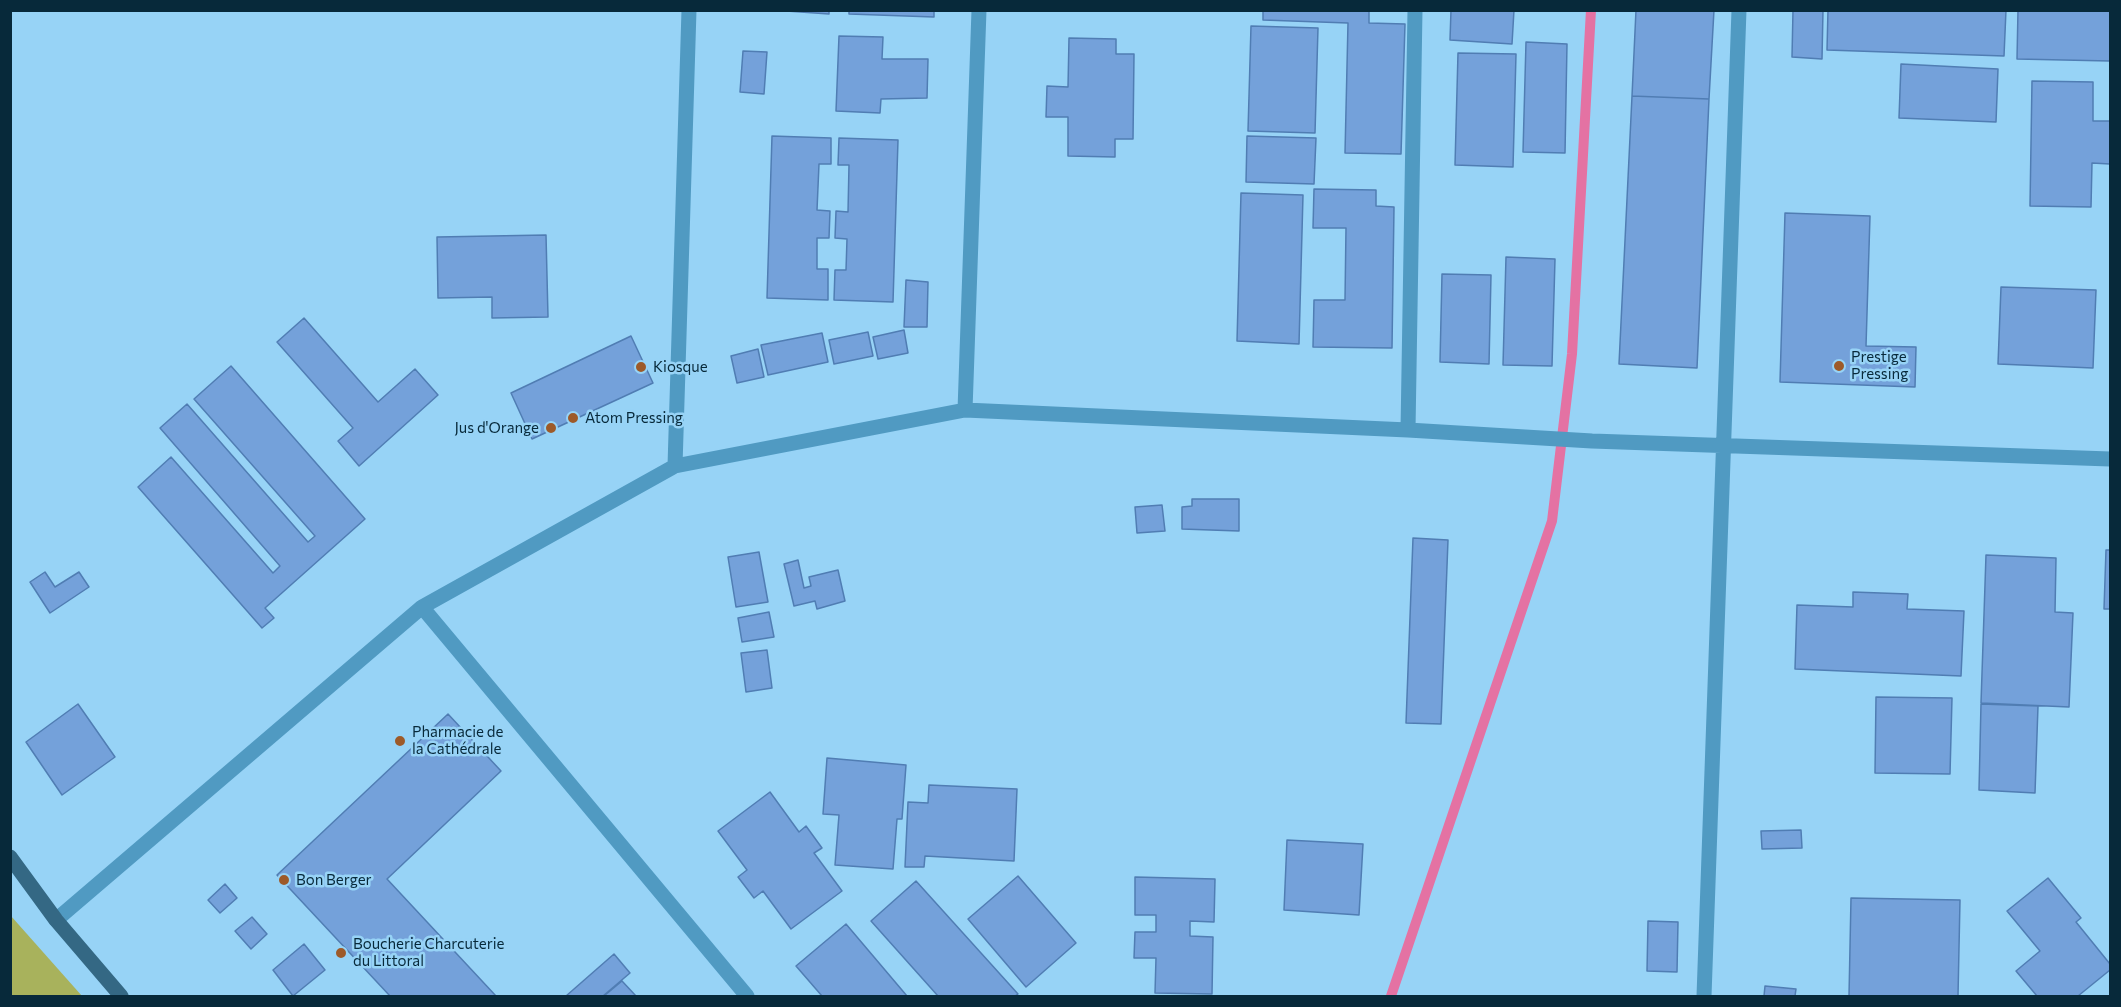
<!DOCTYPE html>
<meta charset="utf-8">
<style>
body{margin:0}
#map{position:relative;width:2121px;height:1007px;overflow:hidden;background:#97d3f6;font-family:Commissioner,sans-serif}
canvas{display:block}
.frame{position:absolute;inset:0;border:12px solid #07293a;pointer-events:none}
</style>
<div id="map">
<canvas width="2121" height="1007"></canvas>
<div class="frame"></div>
</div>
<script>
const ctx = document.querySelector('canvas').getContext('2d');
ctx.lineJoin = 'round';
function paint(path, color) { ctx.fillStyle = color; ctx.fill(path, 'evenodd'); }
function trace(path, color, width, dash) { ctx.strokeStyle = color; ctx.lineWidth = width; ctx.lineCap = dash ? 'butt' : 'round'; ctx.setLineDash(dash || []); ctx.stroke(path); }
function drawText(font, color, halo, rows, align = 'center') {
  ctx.font = font + ' Commissioner,sans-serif'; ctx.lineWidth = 5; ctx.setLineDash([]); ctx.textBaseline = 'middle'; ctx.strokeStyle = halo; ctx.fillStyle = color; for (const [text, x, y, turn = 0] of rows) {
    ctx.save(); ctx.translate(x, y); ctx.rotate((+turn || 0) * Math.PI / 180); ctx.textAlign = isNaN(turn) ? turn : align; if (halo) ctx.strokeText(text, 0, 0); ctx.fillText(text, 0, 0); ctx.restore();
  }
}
const green = new Path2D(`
 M 10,916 L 11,916 L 82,996 L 11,996 Z`);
const stream = new Path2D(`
 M 1391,996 L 1552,521 L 1572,354 L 1591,10`);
const building = new Path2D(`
 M 772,10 L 829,10 L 829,14 Z
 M 849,10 L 934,10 L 934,17 L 849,14 Z
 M 1263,10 L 1369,10 L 1369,23 L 1405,24 L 1401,154 L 1345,153 L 1348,23 L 1263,20 Z
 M 1451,10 L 1514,10 L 1512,44 L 1450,40 Z
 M 1636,10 L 1714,10 L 1709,99 L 1632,96 Z
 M 1793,10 L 1823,10 L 1822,59 L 1792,57 Z
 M 1828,10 L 2006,10 L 2004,56 L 1827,50 Z
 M 2018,10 L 2110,10 L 2110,61 L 2017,59 Z
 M 1251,26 L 1318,28 L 1315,133 L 1248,131 Z
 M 839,36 L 883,37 L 882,59 L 928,59 L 927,98 L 881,99 L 880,113 L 836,111 Z
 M 1069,38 L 1116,39 L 1116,54 L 1134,54 L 1133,139 L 1115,139 L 1115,157 L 1068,156 L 1068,117 L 1046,117 L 1047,86 L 1068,87 Z
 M 1526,42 L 1567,44 L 1565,153 L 1523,152 Z
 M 743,51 L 767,52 L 764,94 L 740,92 Z
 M 1458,53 L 1516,54 L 1513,167 L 1455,165 Z
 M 1901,64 L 1998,69 L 1996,122 L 1899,118 Z
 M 2032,81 L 2093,82 L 2093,121 L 2110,121 L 2110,164 L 2092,163 L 2091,207 L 2030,206 Z
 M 1632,96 L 1709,99 L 1697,368 L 1619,364 Z
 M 772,136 L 831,138 L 831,164 L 819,164 L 817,210 L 830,211 L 829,238 L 817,238 L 817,269 L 828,269 L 828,300 L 767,298 Z
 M 1247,136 L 1316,138 L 1314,184 L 1246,182 Z
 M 839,138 L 898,140 L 893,302 L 834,300 L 835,270 L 846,270 L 847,239 L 835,238 L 836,211 L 848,212 L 849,165 L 838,165 Z
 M 1314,189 L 1376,190 L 1376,206 L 1394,207 L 1392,348 L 1313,347 L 1314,300 L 1345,300 L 1346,228 L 1313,228 Z
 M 1241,193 L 1303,195 L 1299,344 L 1237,341 Z
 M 1785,213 L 1870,216 L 1866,346 L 1916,347 L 1915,387 L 1780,382 Z
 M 546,235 L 548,317 L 492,318 L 492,297 L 438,298 L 437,237 Z
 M 1506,257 L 1555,259 L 1552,366 L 1503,365 Z
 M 1442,274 L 1491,275 L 1489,364 L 1440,362 Z
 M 906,280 L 928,282 L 927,327 L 904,327 Z
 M 2001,287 L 2096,290 L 2093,368 L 1998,364 Z
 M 304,318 L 378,402 L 415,369 L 438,395 L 359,466 L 338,441 L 353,428 L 277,342 Z
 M 904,330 L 908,353 L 878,359 L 873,337 Z
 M 868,332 L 873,356 L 834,364 L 829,340 Z
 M 822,333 L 828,362 L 768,375 L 761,345 Z
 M 631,336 L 653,383 L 532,439 L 511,393 Z
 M 758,349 L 764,377 L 737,383 L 731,356 Z
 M 231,366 L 365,519 L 265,608 L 274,618 L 262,628 L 138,487 L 171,457 L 273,573 L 280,566 L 160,428 L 187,404 L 308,542 L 315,536 L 194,399 Z
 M 1192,499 L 1239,499 L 1239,531 L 1182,529 L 1182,507 L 1192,506 Z
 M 1162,505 L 1165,531 L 1137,533 L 1135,507 Z
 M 1413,538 L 1448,540 L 1441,724 L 1406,723 Z
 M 2106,550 L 2110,550 L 2110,609 L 2104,609 Z
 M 759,552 L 768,602 L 736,607 L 728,557 Z
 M 1986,555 L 2056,558 L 2055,612 L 2073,613 L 2069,707 L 1981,703 Z
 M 798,560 L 804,588 L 811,586 L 809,577 L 838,570 L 845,601 L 817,609 L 815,601 L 794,606 L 784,564 Z
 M 45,572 L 55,587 L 79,572 L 89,587 L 50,613 L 30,582 Z
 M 1853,592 L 1908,594 L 1907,609 L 1964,611 L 1961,676 L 1795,669 L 1797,605 L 1853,607 Z
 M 769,612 L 774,637 L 742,642 L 738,618 Z
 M 767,650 L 772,688 L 746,692 L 741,653 Z
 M 1876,697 L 1952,698 L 1950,774 L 1875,773 Z
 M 78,704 L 115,757 L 62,795 L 26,742 Z
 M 1981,704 L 2038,706 L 2035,793 L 1979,790 Z
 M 448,714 L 501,771 L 387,879 L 496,996 L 390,996 L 277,875 Z
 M 827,758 L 906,765 L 902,819 L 897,819 L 893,869 L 835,865 L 839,815 L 823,814 Z
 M 929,785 L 1017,789 L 1014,861 L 925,856 L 924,867 L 905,867 L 908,802 L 928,803 Z
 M 770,792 L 799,832 L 806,826 L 822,848 L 814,853 L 842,891 L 791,929 L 763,891 L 754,898 L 738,877 L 747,870 L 718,831 Z
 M 1801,830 L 1802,848 L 1762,849 L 1761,831 Z
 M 1287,840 L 1363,844 L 1359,915 L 1284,910 Z
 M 1018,876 L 1076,943 L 1026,987 L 968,919 Z
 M 1135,877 L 1215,879 L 1214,922 L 1190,921 L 1190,936 L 1213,937 L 1212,994 L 1155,993 L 1156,958 L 1134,958 L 1135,932 L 1156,932 L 1156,915 L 1135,915 Z
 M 2048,878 L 2081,918 L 2076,922 L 2110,964 L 2110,970 L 2078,996 L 2037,996 L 2016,971 L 2040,951 L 2007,911 Z
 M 916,881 L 1018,994 L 1015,996 L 938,996 L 871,921 Z
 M 225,884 L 237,898 L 220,913 L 208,900 Z
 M 1851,898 L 1960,900 L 1958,996 L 1849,996 Z
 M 252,917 L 267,934 L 251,949 L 235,931 Z
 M 1648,921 L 1678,922 L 1677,972 L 1647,971 Z
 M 846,924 L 907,996 L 822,996 L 796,966 Z
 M 304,944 L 325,970 L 293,996 L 273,970 Z
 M 614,954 L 630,973 L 603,996 L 566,996 Z
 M 622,981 L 636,996 L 604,996 Z
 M 1765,986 L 1796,989 L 1795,996 L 1764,996 Z`);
const minor = new Path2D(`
 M 965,410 L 979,10
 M 1408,430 L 1415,10
 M 675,466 L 689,10
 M 422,607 L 747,996
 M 56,920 L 422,607 L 675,466 L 965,410 L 1408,430 L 1592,441 L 2110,459
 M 1704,996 L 1739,10`);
const major = new Path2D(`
 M 10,857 L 56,920 L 121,996`);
const markers = [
 [1839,366,6,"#9d5a29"],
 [641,367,6,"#9d5a29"],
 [573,418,6,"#9d5a29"],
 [551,428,6,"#9d5a29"],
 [400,741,6,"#9d5a29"],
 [284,880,6,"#9d5a29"],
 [341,953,6,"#9d5a29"]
];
const poiNames = [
 ["Prestige",1851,357],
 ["Pressing",1851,374],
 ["Kiosque",653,367],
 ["Atom Pressing",585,418],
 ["Jus d'Orange",539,428,"right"],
 ["Pharmacie de",412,732],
 ["la Cathédrale",412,749],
 ["Bon Berger",296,880],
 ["Boucherie Charcuterie",353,944],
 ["du Littoral",353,961]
];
paint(green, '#a8b25c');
trace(stream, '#e472a3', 10);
paint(building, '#74a1da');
trace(building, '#507db3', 1.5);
trace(minor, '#509ac2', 15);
trace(major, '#346884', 15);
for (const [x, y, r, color] of markers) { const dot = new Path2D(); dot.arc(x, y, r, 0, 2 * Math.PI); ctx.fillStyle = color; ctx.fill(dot); trace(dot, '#97d3f6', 2); }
drawText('15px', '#07293a', '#97d3f6', poiNames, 'left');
</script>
